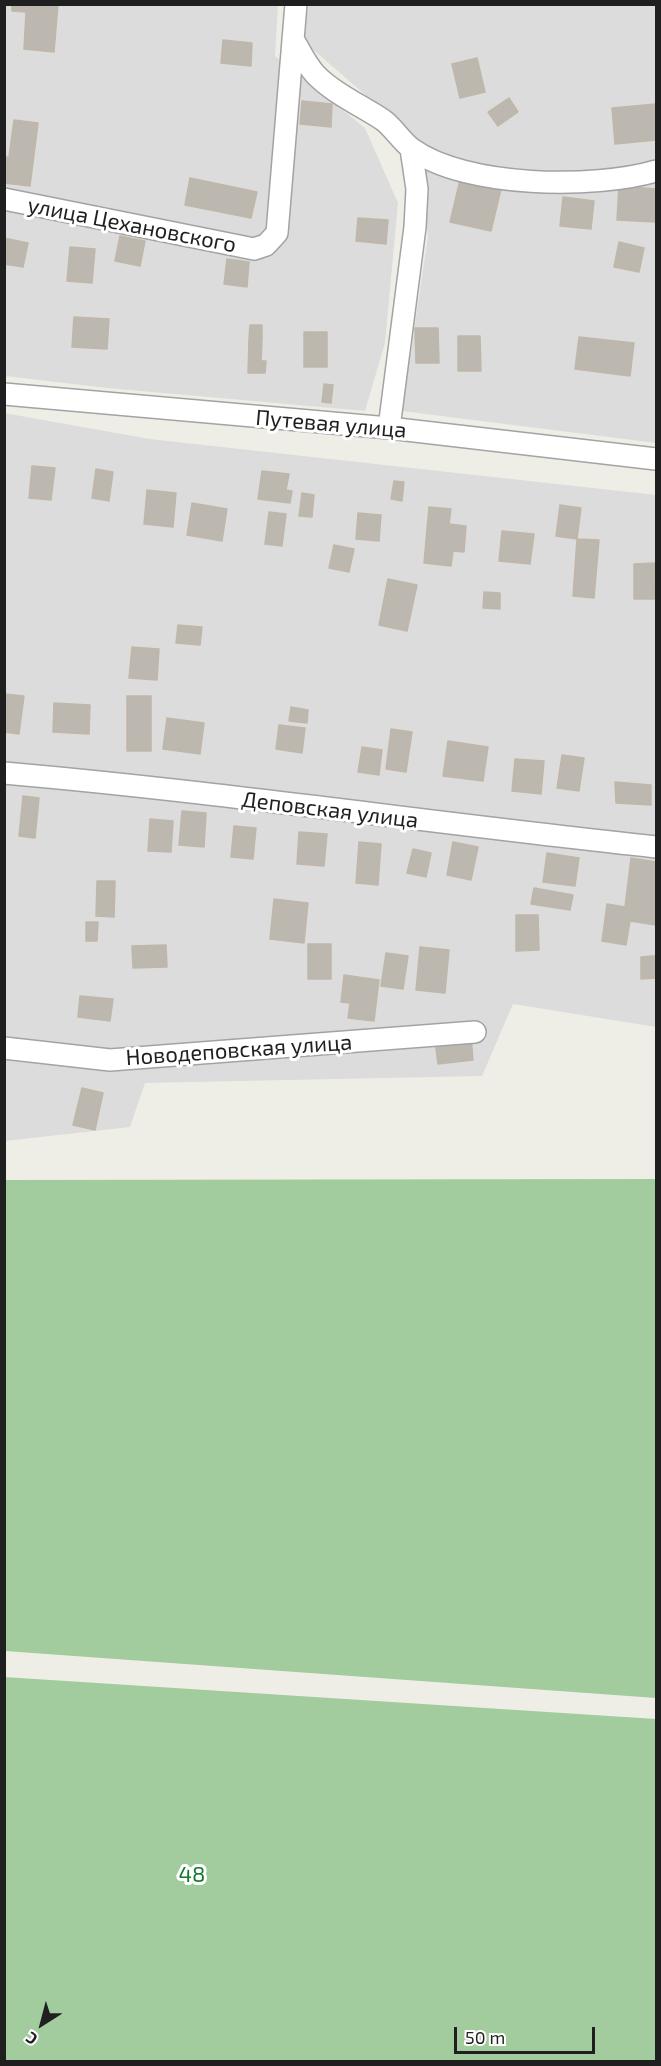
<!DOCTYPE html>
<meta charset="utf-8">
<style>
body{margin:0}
#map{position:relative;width:661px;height:2066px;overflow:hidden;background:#efeee6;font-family:"Exo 2",sans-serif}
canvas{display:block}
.frame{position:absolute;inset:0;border:6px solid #1f1f1f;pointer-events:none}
.north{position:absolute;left:12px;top:1994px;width:60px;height:60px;-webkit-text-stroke:4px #fff;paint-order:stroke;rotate:216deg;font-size:16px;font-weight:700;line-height:24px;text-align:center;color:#1f1f1f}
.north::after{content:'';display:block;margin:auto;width:21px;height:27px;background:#1f1f1f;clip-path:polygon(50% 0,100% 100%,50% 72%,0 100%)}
.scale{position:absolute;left:454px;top:2027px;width:141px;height:27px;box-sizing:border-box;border:3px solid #1f1f1f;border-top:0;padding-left:8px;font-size:18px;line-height:21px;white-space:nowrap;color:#1f1f1f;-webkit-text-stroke:4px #fff;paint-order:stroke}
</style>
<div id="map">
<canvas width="661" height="2066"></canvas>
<div class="frame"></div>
<div class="north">С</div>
<div class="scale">50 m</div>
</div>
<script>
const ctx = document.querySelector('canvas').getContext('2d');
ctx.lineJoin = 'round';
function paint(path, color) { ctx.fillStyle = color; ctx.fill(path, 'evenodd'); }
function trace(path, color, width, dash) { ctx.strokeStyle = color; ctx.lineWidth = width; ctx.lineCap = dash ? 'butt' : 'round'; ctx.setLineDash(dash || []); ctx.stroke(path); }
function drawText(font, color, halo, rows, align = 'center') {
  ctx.font = font + ' "Exo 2",sans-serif'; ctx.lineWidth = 6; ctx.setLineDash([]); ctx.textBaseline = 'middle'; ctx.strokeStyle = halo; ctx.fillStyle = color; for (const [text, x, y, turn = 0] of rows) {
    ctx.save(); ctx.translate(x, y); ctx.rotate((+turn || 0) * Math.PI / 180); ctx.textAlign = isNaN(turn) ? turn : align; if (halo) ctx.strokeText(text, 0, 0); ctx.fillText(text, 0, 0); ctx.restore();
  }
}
const residential = new Path2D(`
 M 5,5 L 278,5 L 275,56 L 365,128 L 398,203 L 385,343 L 365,411 L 107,388 L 5,376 Z
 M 309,5 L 656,5 L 656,443 L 402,411 L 428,236 L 415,138 L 302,40 Z
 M 4,413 L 150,439 L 656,495 L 656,1027 L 513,1004 L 482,1076 L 145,1083 L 130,1127 L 5,1141 Z`);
const forest = new Path2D(`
 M 656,1179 L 656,1698 L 5,1651 L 5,1180 Z
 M 4,1677 L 656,1719 L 656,2061 L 5,2061 Z`);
const building = new Path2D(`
 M 12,4 L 58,4 L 54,52 L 24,49 L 26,12 L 12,11 Z
 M 223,40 L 252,43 L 251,66 L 221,63 Z
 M 477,58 L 485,92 L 460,98 L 452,64 Z
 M 509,98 L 518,112 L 498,126 L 488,112 Z
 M 302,101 L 332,104 L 331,127 L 300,124 Z
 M 656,104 L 656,140 L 615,144 L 612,108 Z
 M 14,120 L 38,123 L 30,186 L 4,183 L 4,157 L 9,157 Z
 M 190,178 L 257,192 L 251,218 L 185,205 Z
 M 460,180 L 501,189 L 491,231 L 450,222 Z
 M 619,186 L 656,189 L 656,222 L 617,220 Z
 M 563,197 L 594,201 L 591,229 L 560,226 Z
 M 358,218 L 388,220 L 386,244 L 356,241 Z
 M 120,236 L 145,241 L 140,266 L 115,261 Z
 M 4,238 L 28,243 L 23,267 L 4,264 Z
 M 619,242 L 644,248 L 639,272 L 614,267 Z
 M 70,247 L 95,249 L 92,283 L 67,281 Z
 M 227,259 L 249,262 L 247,287 L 224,284 Z
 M 74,317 L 109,319 L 107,349 L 72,347 Z
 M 250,325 L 262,325 L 262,339 L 249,339 Z
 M 415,328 L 438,328 L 439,363 L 416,363 Z
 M 304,332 L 327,332 L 327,367 L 304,367 Z
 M 458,336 L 480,336 L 481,371 L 458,371 Z
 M 579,337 L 634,343 L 630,376 L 575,369 Z
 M 249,339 L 262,339 L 261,361 L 266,361 L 265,373 L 248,373 Z
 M 324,384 L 333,385 L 331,403 L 322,402 Z
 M 32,466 L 55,468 L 51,500 L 29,498 Z
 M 96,469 L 113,472 L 109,501 L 92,498 Z
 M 262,471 L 289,474 L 286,490 L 292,491 L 290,503 L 258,499 Z
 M 394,481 L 404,482 L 402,501 L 391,499 Z
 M 147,490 L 176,493 L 173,527 L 144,524 Z
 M 302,493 L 314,495 L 312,517 L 299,516 Z
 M 192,503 L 227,509 L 222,541 L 187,535 Z
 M 560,505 L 581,508 L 577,539 L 556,536 Z
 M 429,507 L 451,509 L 449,524 L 466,526 L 464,552 L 453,551 L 451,566 L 424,563 Z
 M 269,512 L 286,514 L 282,546 L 265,544 Z
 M 358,513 L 381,515 L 379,541 L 356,539 Z
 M 502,531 L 534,534 L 530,564 L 499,561 Z
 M 577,539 L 599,540 L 594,598 L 573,596 Z
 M 334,545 L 354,549 L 349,572 L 329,568 Z
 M 655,563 L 656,599 L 634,599 L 634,564 Z
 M 388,579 L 417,585 L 407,631 L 379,625 Z
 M 484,592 L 500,593 L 500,609 L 483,608 Z
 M 178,625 L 202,627 L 200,645 L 176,643 Z
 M 132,647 L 159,649 L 157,680 L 129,678 Z
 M 4,694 L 24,696 L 19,734 L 4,732 Z
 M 127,696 L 151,696 L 151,751 L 127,751 Z
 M 54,703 L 90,705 L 89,734 L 53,732 Z
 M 291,707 L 308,710 L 307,723 L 289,721 Z
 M 167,718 L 204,723 L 200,754 L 163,749 Z
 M 279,725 L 305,728 L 302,753 L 276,749 Z
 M 391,729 L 412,732 L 406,772 L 386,769 Z
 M 448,741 L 488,747 L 483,781 L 443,776 Z
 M 362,747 L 382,750 L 379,775 L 358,772 Z
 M 562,755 L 584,758 L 579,791 L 557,788 Z
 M 515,759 L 544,761 L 541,794 L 512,791 Z
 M 615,782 L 651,785 L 651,805 L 616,803 Z
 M 23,796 L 39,798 L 35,838 L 19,836 Z
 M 182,811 L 206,813 L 204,847 L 179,845 Z
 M 150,819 L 173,821 L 171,852 L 148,851 Z
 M 234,826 L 256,828 L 253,859 L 231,857 Z
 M 299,832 L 327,834 L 324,866 L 297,864 Z
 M 359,842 L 381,844 L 378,885 L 356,883 Z
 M 453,842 L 478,847 L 471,880 L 447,875 Z
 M 413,849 L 431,853 L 426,877 L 407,873 Z
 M 547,853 L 579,858 L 575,886 L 543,882 Z
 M 631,858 L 656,862 L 656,925 L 630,921 L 626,945 L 602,941 L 607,904 L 625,907 Z
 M 97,881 L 115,881 L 114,917 L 96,916 Z
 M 534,888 L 573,895 L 570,910 L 531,904 Z
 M 274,899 L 308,903 L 304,943 L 270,939 Z
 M 516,915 L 538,915 L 539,950 L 516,951 Z
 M 86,922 L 98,922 L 97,941 L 86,941 Z
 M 308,944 L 331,944 L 331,979 L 308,979 Z
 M 166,945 L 167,967 L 133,968 L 132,946 Z
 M 420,947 L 449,950 L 445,993 L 416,990 Z
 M 386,953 L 408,956 L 403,989 L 381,986 Z
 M 651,956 L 656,956 L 656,978 L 641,979 L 641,957 Z
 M 344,975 L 379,980 L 374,1021 L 348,1018 L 350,1003 L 341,1002 Z
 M 80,996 L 113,999 L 110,1021 L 78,1017 Z
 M 471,1037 L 473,1060 L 438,1064 L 435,1041 Z
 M 82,1088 L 103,1093 L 95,1130 L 73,1125 Z`);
const street = new Path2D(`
 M 293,39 C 300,51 306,64 315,74 C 333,93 362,106 383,120 C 394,128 401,141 412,149 C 466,188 594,189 656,171
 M 4,199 L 254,249 L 266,245 L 277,233 L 296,4
 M 4,394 L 389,428 L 656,459
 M 389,428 L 415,227 L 417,189 L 411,149
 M 4,773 C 222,792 439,824 656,847
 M 4,1048 L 110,1060 L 475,1032`);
const streetNames = [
 ["улица Цехановского",132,225,11],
 ["Путевая улица",331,424,5],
 ["Деповская улица",330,810,7],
 ["Новодеповская улица",239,1050,-4]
];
const parkNames = [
 ["48",192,1875]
];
paint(residential, '#dddcdc');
paint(forest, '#a2cc9d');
paint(building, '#bcb7af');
trace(building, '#c0b7a9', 1.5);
trace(street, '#a3a3a3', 24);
trace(street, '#fff', 21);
drawText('22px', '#1f1f1f', '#fff', streetNames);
drawText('22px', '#12772e', '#fff', parkNames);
</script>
